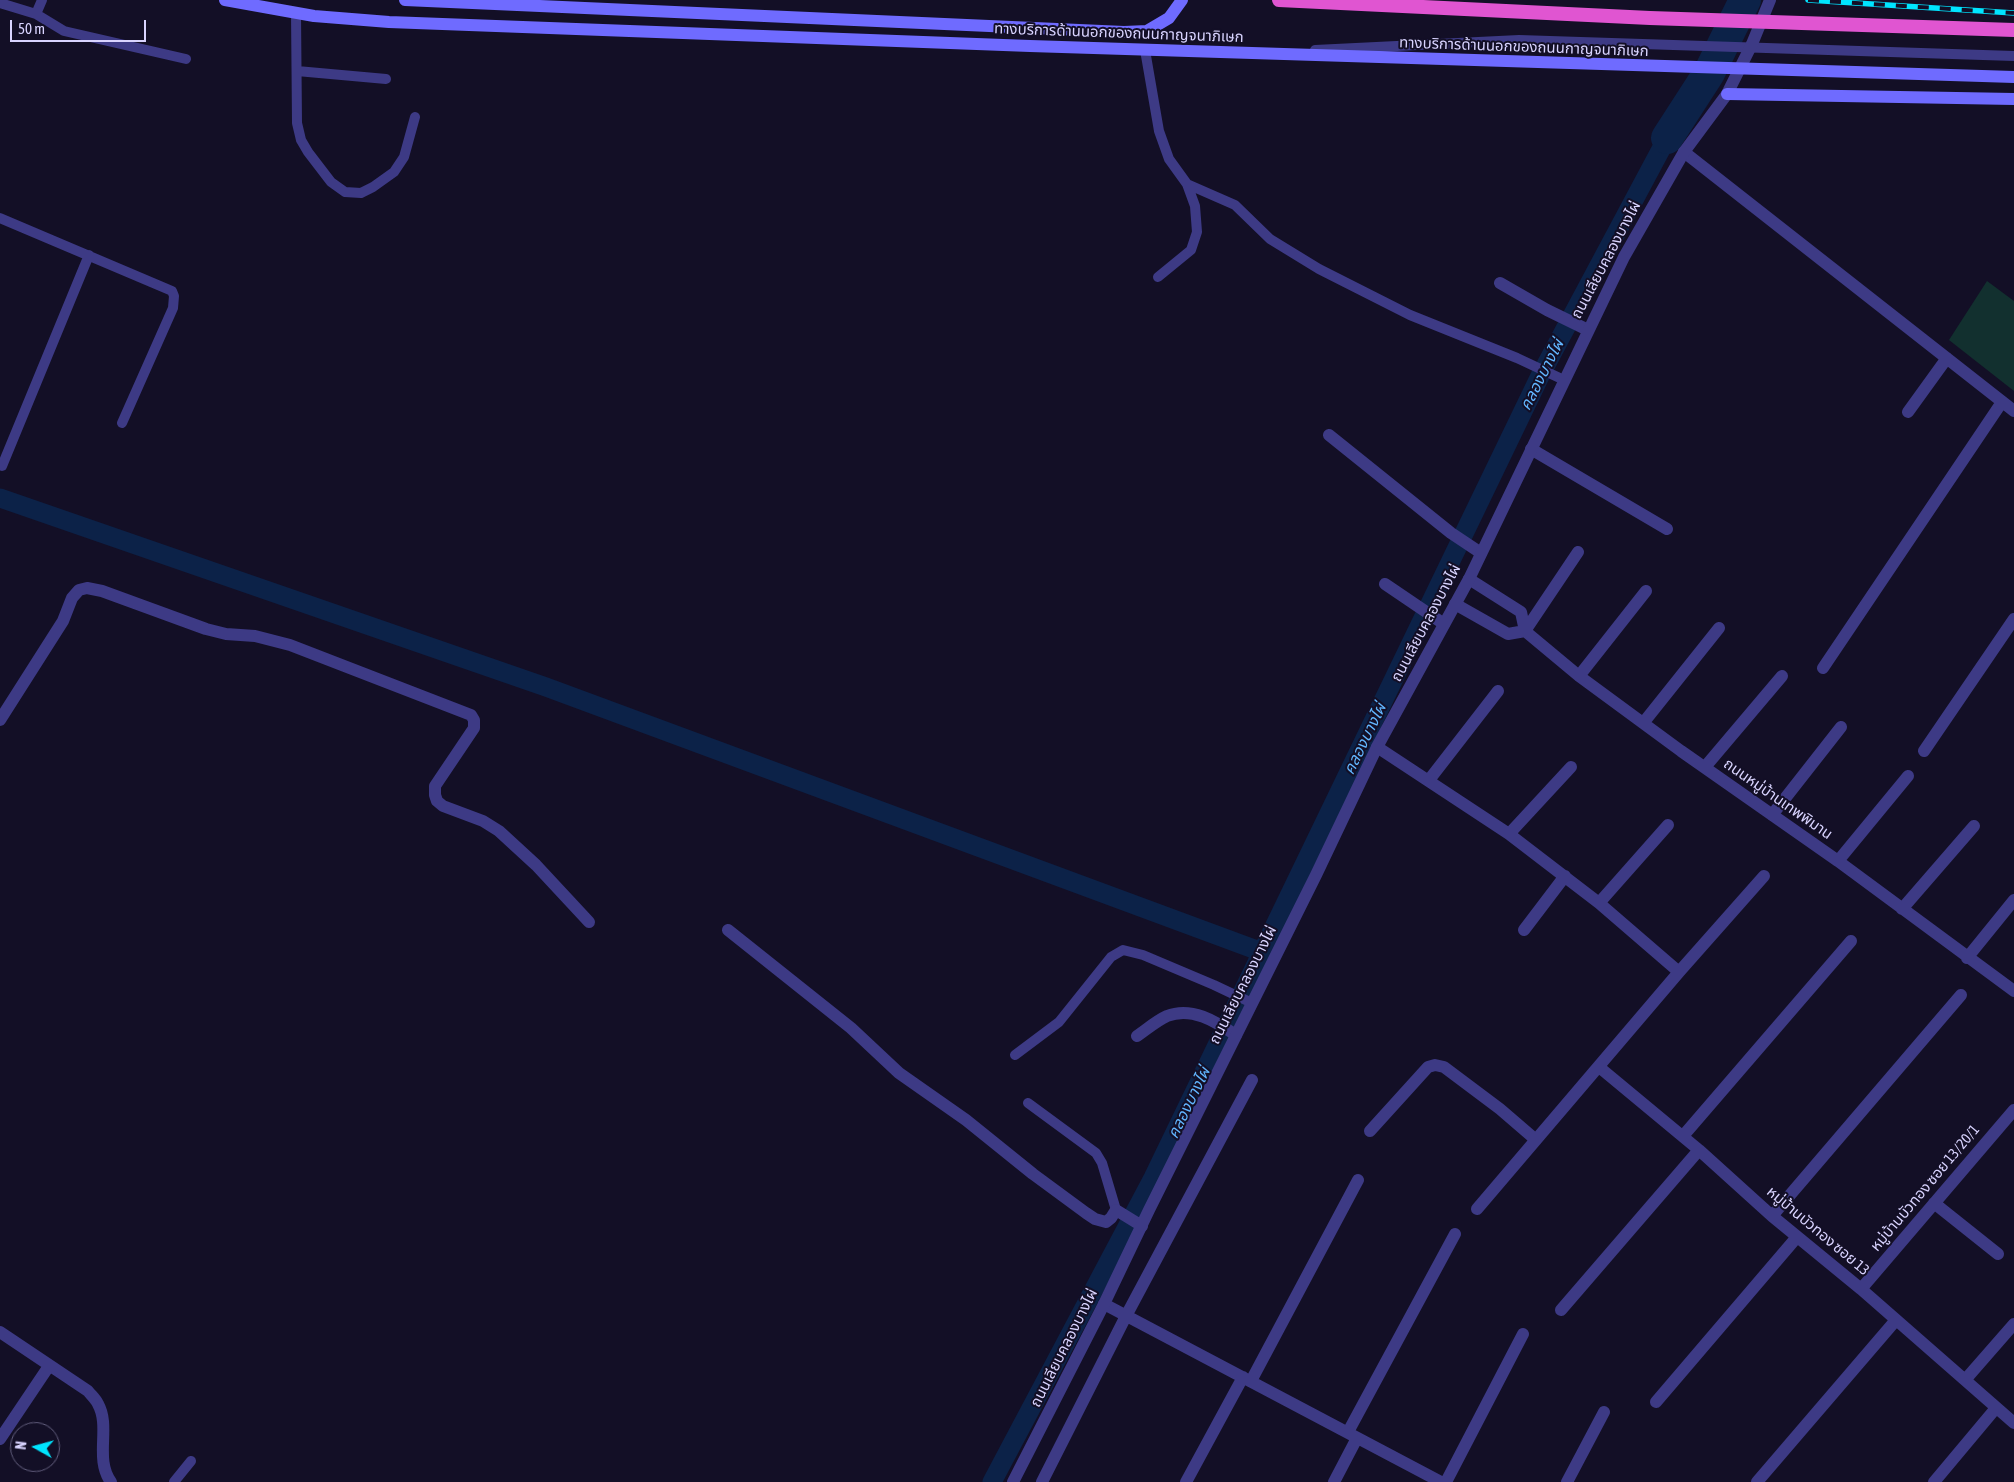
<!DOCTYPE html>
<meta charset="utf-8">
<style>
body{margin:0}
#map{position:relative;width:2014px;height:1482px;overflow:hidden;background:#130f26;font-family:"Asap Condensed",sans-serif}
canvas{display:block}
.north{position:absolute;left:10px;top:1422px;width:50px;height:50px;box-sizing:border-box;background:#130f26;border:1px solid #625e7d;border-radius:50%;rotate:277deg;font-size:14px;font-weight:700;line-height:20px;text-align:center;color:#d9d4ff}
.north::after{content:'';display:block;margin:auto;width:18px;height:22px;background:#00e5ff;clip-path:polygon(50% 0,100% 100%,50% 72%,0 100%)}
.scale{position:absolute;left:10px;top:20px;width:136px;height:22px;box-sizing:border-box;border:2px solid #d9d4ff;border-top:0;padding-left:6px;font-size:15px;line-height:18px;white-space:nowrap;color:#d9d4ff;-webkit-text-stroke:4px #130f26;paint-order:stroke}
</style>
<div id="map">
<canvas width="2014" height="1482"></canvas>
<div class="north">N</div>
<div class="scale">50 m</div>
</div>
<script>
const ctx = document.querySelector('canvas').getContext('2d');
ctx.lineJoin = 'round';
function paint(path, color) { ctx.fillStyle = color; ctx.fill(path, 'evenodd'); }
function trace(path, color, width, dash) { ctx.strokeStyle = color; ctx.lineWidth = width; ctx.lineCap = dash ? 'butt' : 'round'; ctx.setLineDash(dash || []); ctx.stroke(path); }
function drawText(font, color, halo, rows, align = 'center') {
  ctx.font = font + ' "Asap Condensed","Noto Sans Thai",sans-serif'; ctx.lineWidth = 4; ctx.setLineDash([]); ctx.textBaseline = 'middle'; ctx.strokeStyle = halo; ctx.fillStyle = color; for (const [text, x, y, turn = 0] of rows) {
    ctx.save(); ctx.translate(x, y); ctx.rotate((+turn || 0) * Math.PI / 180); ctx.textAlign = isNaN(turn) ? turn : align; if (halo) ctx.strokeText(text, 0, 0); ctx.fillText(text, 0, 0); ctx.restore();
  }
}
const green = new Path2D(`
 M 1987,281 L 2014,301 L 2014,391 L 1949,340 Z`);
const canal = new Path2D(`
 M 0,498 L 546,687 L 1262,952
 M 992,1482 L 1153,1178 L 1540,376 L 1667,138`);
const river = new Path2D(`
 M 1667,138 L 1709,73 L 1745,0`);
const service = new Path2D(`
 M 0,3 L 36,14 L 42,0
 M 296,13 L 297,123 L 301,140 L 308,152 L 331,182 L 345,192 L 361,193 L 373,187 L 394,172 L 404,157 L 415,117
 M 36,14 L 64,31 L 186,59
 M 1145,50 L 1159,131 L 1169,159 L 1187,184 L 1195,206 L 1197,232 L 1191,250 L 1158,277
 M 1315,50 L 1519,40 L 2014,56
 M 297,71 L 386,79
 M 1187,184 L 1235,205 L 1270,239 L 1319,269 L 1410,315 L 1517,358 L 1564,380
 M 0,218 L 172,291 L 174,296 L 173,308 L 122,423
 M 2,466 L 89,255
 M 1015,1055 L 1059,1022 L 1111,957 L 1123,950 L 1143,955 L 1214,985 L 1252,1003
 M 1028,1103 L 1096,1153 L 1102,1163 L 1116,1210
 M 174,1482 L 191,1461`);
const minor = new Path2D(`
 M 1684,152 L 2014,411
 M 1500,283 L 1547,310 L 1588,330
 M 1908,412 L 1947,358
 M 1329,435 L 1451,533 L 1481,553
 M 1531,449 L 1667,529
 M 1469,579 L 1521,612 L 1525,631 L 1579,676 L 1681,751 L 1838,861 L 2014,991
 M 1385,584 L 1444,624
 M 1455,604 L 1508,634 L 1525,631
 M 1525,631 L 1578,552
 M 1823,668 L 2002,402
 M 1579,676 L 1646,591
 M 0,720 L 63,621 L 72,598 L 79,590 L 87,588 L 102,591 L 206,629 L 226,634 L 255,636 L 290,645 L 471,715 L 474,720 L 474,728 L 435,786 L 435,795 L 437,801 L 443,806 L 483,821 L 499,831 L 536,865 L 589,922
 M 1644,722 L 1719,628
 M 1377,747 L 1509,834 L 1599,903 L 1679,972
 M 1924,751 L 2014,619
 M 1705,767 L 1782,676
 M 1429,780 L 1498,691
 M 1772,815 L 1841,727
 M 1509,834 L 1571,767
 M 1838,861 L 1908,776
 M 1599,903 L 1668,825
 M 1902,909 L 1974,826
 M 728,930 L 851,1028 L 899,1073 L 966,1120 L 1033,1174 L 1086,1213 L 1095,1219 L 1106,1222 L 1111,1218 L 1116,1210 L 1142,1226
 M 1524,930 L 1565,876
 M 1967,958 L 2014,900
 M 1137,1036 C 1146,1030 1156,1021 1167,1016 C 1192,1006 1216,1022 1236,1035
 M 1599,1067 L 1699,1150 L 1772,1216 L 1861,1289 L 2014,1423
 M 1370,1131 L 1428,1067 L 1435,1065 L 1444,1067 L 1500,1109 L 1536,1140
 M 1683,1136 L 1851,941
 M 1934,1203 L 1998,1254
 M 1477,1209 L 1679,972 L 1764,876
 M 1772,1216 L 1961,995
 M 1861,1289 L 2014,1110
 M 1104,1304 L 1441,1482
 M 1561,1310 L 1699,1150
 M 0,1332 L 88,1391 C 91,1395 96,1399 98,1404 C 111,1427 94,1459 111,1482
 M 1965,1380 L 2014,1324
 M 1251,1381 L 1358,1180
 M 1656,1402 L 1797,1237
 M 1348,1432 L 1455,1234
 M 0,1439 L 49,1366
 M 1042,1482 L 1126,1316 L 1252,1080
 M 1186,1482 L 1243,1377
 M 1334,1482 L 1357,1438
 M 1446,1482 L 1523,1334
 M 1567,1482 L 1604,1412
 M 1757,1482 L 1896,1320
 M 1934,1482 L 1996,1408`);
const tertiary = new Path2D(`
 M 1013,1482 L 1104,1304 L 1149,1210 L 1316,875 L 1377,747 L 1469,579 L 1624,257 L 1684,152 L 1727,94 L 1752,44 L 1770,0`);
const secondary = new Path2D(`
 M 225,0 L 314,16 L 389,22 L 1030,46 L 2014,77
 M 405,0 L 1124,32 L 1147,31 L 1169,18 L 1182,0
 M 1727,94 L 2014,99`);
const trunk = new Path2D(`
 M 1279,0 L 1650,18 L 2014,30`);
const rail = new Path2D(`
 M 1808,0 L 2014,13`);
const streetNames = [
 ["ทางบริการด้านนอกของถนนกาญจนาภิเษก",1119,33,2],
 ["ทางบริการด้านนอกของถนนกาญจนาภิเษก",1524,47,2],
 ["ถนนเลียบคลองบางไผ่",1606,260,-62],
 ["ถนนเลียบคลองบางไผ่",1426,623,-62],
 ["ถนนหมู่บ้านเทพพิมาน",1778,799,35],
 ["ถนนเลียบคลองบางไผ่",1243,985,-63],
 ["หมู่บ้านบัวทอง ซอย 13/20/1",1925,1188,-50],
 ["หมู่บ้านบัวทอง ซอย 13",1818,1231,40],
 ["ถนนเลียบคลองบางไผ่",1064,1348,-63]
];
const waterNames = [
 ["คลองบางไผ่",1542,375,-63],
 ["คลองบางไผ่",1365,739,-64],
 ["คลองบางไผ่",1189,1103,-64]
];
paint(green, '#12302f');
trace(canal, '#0c2248', 19);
trace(river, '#0c2248', 32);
trace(service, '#3d3a85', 10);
trace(minor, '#3d3a85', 12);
trace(tertiary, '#3d3a85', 12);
trace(secondary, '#6f6bff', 12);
trace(trunk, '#e055d1', 14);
trace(rail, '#00e5ff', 5.5);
trace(rail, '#130f26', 4, [11]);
drawText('15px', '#d9d4ff', '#130f26', streetNames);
drawText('italic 16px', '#62b6ff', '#130f26', waterNames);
</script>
